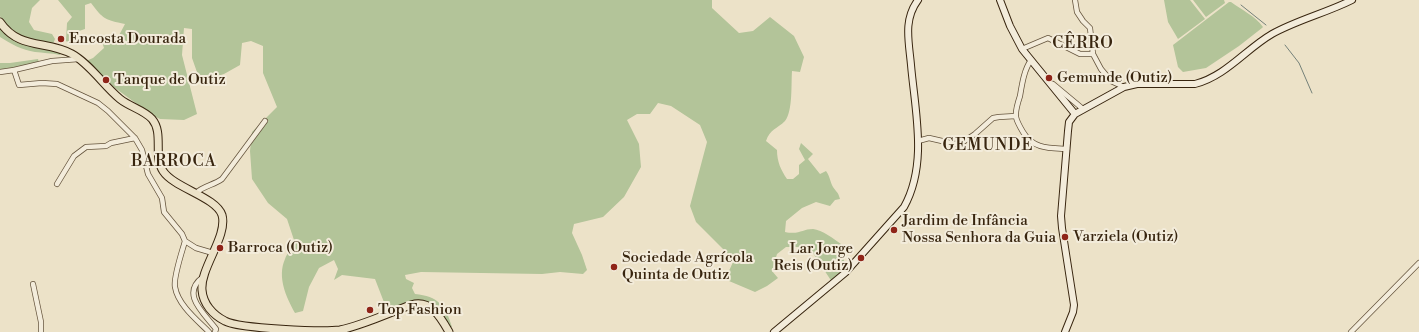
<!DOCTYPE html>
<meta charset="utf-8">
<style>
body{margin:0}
canvas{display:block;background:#ece2c8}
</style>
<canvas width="1419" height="332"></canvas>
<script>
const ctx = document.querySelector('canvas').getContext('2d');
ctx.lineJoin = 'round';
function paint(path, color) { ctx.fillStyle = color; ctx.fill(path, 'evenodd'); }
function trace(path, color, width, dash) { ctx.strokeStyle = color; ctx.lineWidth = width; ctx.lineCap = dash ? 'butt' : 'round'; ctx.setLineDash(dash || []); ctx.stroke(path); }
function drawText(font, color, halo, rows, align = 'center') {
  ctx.font = font + ' "Libre Bodoni",serif'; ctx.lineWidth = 4; ctx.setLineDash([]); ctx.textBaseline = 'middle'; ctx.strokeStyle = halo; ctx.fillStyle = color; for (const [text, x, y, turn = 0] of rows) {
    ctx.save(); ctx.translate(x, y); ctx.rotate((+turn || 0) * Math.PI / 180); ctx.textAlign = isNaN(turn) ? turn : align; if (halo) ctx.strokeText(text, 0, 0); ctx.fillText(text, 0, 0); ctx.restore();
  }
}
const green = new Path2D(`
 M 0,0 L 40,0 L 32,8 L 29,22 L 34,30 L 52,34 L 55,39 L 53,44 C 33,40 8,38 0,16 C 0,11 0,5 0,0 Z
 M 58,0 L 712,0 L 712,8 L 739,33 L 753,31 L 770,17 L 794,36 L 804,57 L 800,72 L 792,71 C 791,84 793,111 785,121 C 777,129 770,129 766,141 L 777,150 C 777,162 781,170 787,179 L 793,179 L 799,174 L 799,165 L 805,160 L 799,149 L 801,143 L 813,154 L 808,159 L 820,174 L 826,171 C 830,176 830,182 833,187 C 836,192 838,191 840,199 L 835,200 L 830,206 L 816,202 L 802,208 L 786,221 L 785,232 C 800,235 802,229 813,229 C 822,230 834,239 841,244 L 843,258 L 847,268 L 832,282 L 809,247 L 786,247 L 777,254 L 772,271 L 778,278 L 767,286 L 755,292 L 729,281 L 728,273 L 734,260 L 696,222 L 690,206 L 707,142 L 700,125 L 671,106 L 658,103 L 650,114 L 637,114 L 627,120 L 639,144 L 641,167 L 624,197 L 603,217 L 574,224 L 572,233 L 582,255 L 587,270 L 583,274 L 560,272 L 542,274 L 421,272 L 405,275 L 406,279 L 414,283 L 412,288 L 415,294 C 438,296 446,306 452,327 L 449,327 C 432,290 419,301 387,310 L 375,279 L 342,275 L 334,280 L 338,269 L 334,260 L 319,268 L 309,287 L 303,311 L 295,313 C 286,297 277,277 285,259 C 287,253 292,248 295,243 L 287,219 L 268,203 L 252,179 L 250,151 L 252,132 L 277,107 L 263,73 L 263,46 L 251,41 L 242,43 L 240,65 L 224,74 L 208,79 L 198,75 L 192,58 L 192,29 L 184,28 L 182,55 L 197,114 L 184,120 L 160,119 L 152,115 L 115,88 L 86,61 L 93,58 L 104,48 L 100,36 L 116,41 L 125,24 C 105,20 103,19 91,3 L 85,5 L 85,29 L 79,31 L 69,43 L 66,41 L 67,23 L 72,17 Z
 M 1164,0 L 1190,0 L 1205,19 L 1178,39 L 1168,22 Z
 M 1193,0 L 1224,0 L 1225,3 L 1206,17 Z
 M 1229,2 L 1231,2 C 1242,10 1255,16 1263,27 L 1262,28 L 1239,46 L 1206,68 L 1183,72 L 1178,67 L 1173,45 Z
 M 0,27 C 17,49 38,45 61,52 L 60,55 C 51,53 43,53 35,52 C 22,50 11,44 0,37 Z
 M 38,59 L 39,62 L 11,69 L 0,70 L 0,63 L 10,63 Z`);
const stream = new Path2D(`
 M 1241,5 L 1266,25
 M 1285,45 L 1299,63 L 1312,93`);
const street = new Path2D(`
 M 1075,0 L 1077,12 L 1083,21 L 1090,28 L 1093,54 L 1101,69 L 1111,81 L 1124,87
 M 1022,49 L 1048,38 L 1080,54 L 1093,54
 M 1031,60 C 1024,70 1022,84 1020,96 C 1018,102 1015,111 1016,117 C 1017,122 1020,127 1023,132 C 1033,149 1049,148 1067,149
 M 14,70 L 19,85 L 42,83 L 57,84 L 98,103 L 108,111 L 135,138 L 142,150 L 148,174 L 162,198 L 164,212 L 182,234 L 185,241 L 196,248 L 213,253
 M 0,72 L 14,70 L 52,61 L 79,59
 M 1053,84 L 1083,109
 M 918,141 L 929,138 L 955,144 L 963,142 L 975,134 L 993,118 L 999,117 L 1016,116
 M 57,184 L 74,156 L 86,147 L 106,146 L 111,143 L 135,138
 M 196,193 C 203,186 214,185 222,179 L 265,121
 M 185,241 C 182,252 173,278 175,287 C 178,305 197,320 209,332
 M 203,277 C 180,294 204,313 216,329 L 215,332
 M 33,284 L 41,322 L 41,332
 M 1351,332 L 1419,263`);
const secondary = new Path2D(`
 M 1000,0 L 1010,26 L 1022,49 L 1075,114
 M 774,332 L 845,273 L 904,207 C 928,164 915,111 911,65 C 909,42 903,20 918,0
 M 1065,332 L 1073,312 L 1074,305 L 1062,228 L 1061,216 L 1068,131 L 1069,122 L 1075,114 L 1124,87 L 1137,84 L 1195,84 C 1226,76 1246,49 1272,34 C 1297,20 1326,13 1352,0`);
const primary = new Path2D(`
 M 0,22 C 19,50 46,40 72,54 C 90,64 104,86 120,99 C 130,107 144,110 152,119 C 164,133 153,156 163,171 C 174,188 216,197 222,215 C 228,236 200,268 202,290 C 203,304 213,315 225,321 C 240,329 323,332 340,330 C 364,325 388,313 411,305 C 431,299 441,318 449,332`);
const markers = [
 [61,39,4,"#8f2418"],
 [1049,78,4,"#8f2418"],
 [106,80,4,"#8f2418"],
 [894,230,4,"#8f2418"],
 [1065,237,4,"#8f2418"],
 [220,248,4,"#8f2418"],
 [861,258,4,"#8f2418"],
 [614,267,4,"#8f2418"],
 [370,310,4,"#8f2418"]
];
const poiNames = [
 ["Encosta Dourada",69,39],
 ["Gemunde (Outiz)",1057,78],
 ["Tanque de Outiz",114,80],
 ["Jardim de Infância",902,221],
 ["Nossa Senhora da Guia",902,238],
 ["Varziela (Outiz)",1073,237],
 ["Barroca (Outiz)",228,248],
 ["Lar Jorge",853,249,"right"],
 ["Reis (Outiz)",853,266,"right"],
 ["Sociedade Agrícola",622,258],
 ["Quinta de Outiz",622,275],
 ["Top Fashion",378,310]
];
const neighbourhoodNames = [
 ["CÊRRO",1083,44],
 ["GEMUNDE",988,146],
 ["BARROCA",174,162]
];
paint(green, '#b3c499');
trace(stream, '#748079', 1);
trace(street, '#65543d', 6);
trace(secondary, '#38250f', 8);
trace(primary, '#38250f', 9);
trace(street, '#f3ecdb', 4.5);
trace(secondary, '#f3ecdb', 6);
trace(primary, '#ece2c8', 7);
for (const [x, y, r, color] of markers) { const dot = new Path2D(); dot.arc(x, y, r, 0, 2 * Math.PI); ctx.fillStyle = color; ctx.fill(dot); trace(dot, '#f3ecdb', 1.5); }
drawText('15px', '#38250f', '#f3ecdb', poiNames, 'left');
ctx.letterSpacing = '1px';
drawText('16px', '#38250f', '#f3ecdb', neighbourhoodNames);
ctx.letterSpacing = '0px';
</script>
